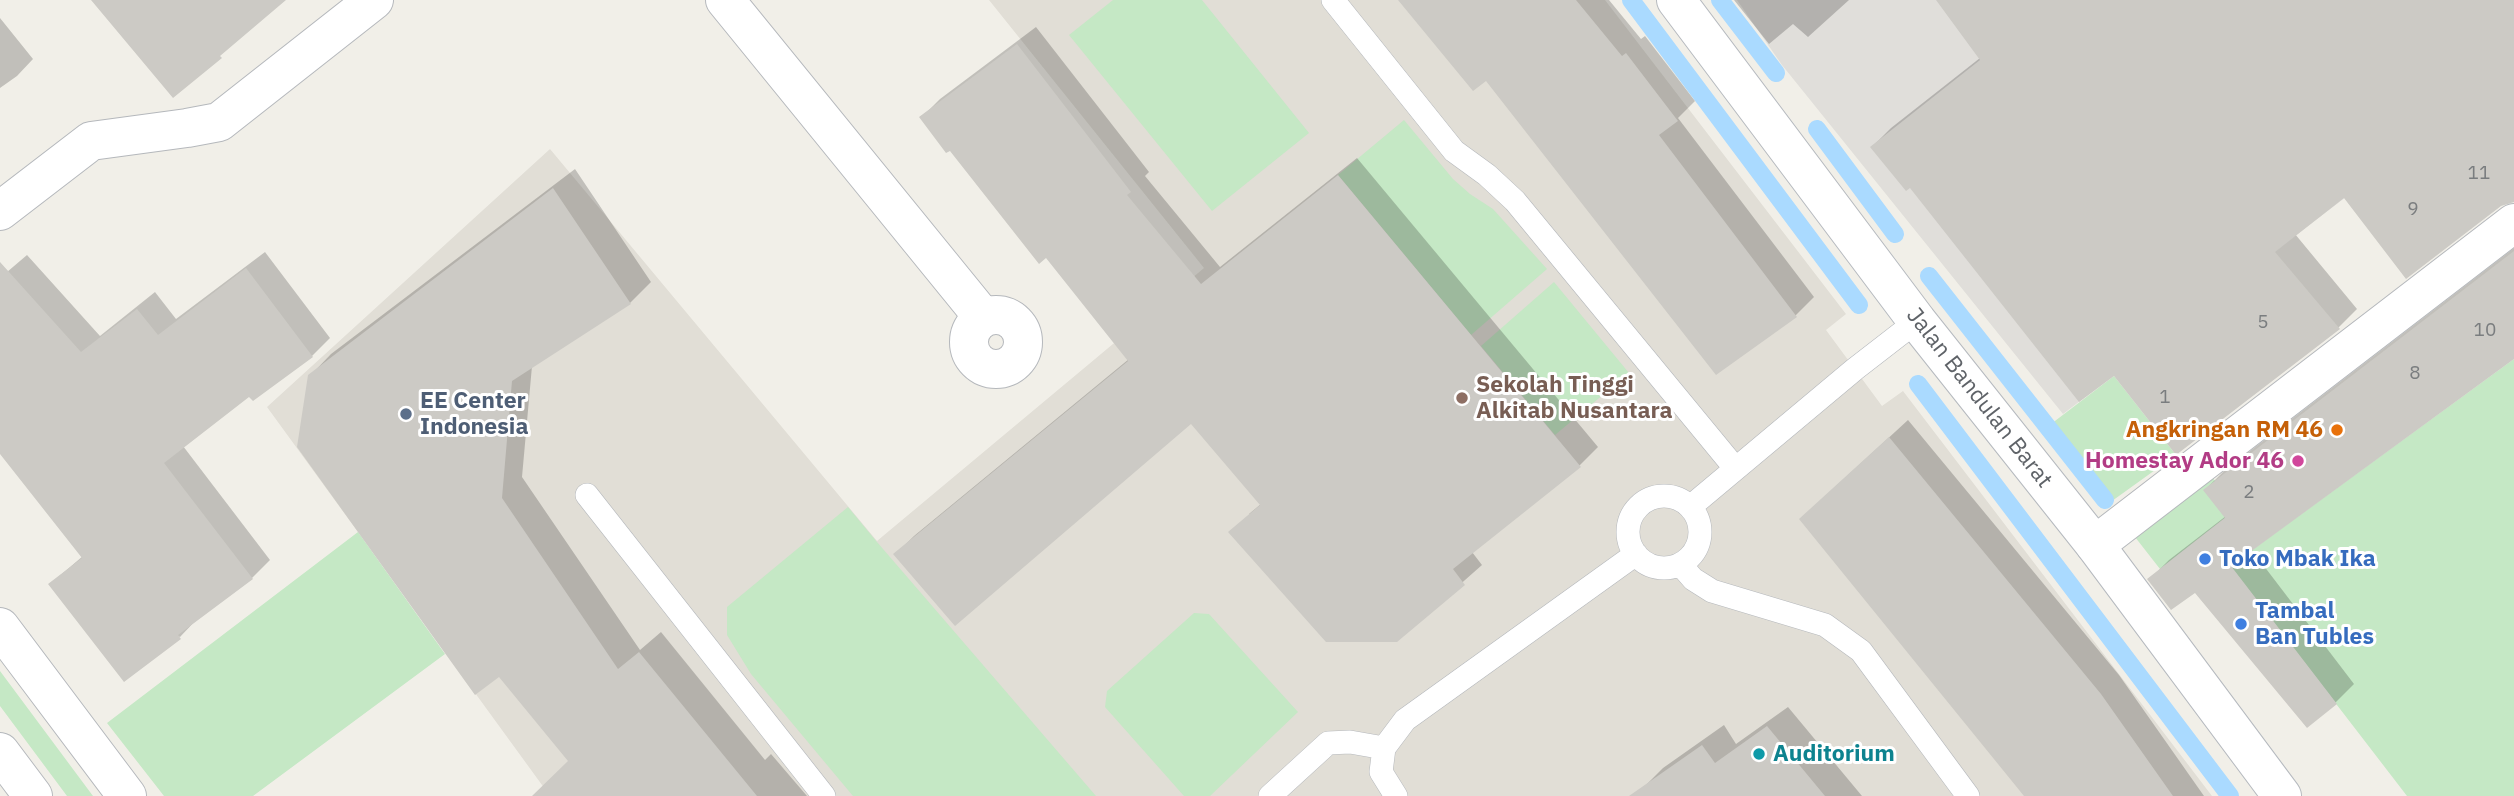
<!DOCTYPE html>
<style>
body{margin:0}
canvas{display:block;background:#f1efe8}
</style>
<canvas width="2514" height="796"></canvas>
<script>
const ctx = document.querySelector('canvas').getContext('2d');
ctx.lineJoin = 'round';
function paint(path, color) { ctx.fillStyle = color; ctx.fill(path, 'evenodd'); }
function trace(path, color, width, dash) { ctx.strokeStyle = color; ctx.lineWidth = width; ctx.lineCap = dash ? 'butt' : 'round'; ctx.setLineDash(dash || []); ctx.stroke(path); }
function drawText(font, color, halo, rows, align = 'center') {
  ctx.font = font + ' "IBM Plex Sans",sans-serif'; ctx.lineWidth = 6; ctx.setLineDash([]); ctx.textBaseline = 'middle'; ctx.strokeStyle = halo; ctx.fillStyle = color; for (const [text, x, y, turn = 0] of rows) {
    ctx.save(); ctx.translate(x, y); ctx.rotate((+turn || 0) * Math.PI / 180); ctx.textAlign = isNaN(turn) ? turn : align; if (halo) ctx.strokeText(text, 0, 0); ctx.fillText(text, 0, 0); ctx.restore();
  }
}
const industrial = new Path2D(`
 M 1737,0 L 2514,0 L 2514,68 L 2063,414 L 1782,65 Z`);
const education = new Path2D(`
 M 989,0 L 1605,0 L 1846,314 L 1826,330 L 1882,406 L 1903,391 L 2212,796 L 550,796 L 267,407 L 550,149 L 877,541 L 1204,268 Z`);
const green = new Path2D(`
 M 1113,0 L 1202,0 L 1309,133 L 1212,211 L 1069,35 Z
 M 1404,120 L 1453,179 L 1470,194 L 1493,209 L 1547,269 L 1471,335 L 1338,175 Z
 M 1554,282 L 1629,373 L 1555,435 L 1481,346 Z
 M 2514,359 L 2514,796 L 2407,796 L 2230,566 Z
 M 2114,376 L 2176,455 L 2112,501 L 2051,424 Z
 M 2212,477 L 2236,509 L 2160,569 L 2135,537 Z
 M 848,507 L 877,542 L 1096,796 L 853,796 L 751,674 L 727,635 L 727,607 Z
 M 358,532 L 445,654 L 253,796 L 164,796 L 107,723 Z
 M 1194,613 L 1209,614 L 1298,712 L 1210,796 L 1184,796 L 1105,707 L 1107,691 Z
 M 0,671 L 93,796 L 67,796 L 0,706 Z`);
const shadow = new Path2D(`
 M 1400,0 L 1609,0 L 1641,39 L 1645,36 L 1695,101 L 1678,118 L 1814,297 L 1796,315 L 1717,372 L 1486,78 Z
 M 1734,0 L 1849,0 L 1808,37 L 1793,24 L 1769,44 Z
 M 1938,0 L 2514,0 L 2514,200 L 2345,195 L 2295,234 L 2357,309 L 2338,328 L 2114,373 L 1910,186 L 1872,147 L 1891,128 L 1980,58 Z
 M 0,18 L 33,59 L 17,76 L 0,88 Z
 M 1036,27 L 1149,172 L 1145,176 L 1220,267 L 1357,158 L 1598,447 L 1580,465 L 1472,552 L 1482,565 L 1396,641 L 1249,514 L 1261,504 L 1192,421 L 896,554 L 914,536 L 1129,359 L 1046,256 L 922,117 L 940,99 Z
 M 575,169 L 651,282 L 630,303 L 532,366 L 522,477 L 640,650 L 661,632 L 765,760 L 771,754 L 807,796 L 552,796 L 570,761 L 310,376 L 331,354 Z
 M 2514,248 L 2514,355 L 2251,549 L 2354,684 L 2335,703 L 2195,590 L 2150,579 L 2169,560 L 2226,516 L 2205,490 L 2224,471 Z
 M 265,252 L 330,338 L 312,356 L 250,394 L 183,446 L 270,560 L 252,578 L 197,619 L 180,637 L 50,584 L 83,556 L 0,451 L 0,278 L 27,255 L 100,336 L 155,292 L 176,319 Z
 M 1908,420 L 2119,675 L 2204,796 L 2026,796 L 1820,501 Z
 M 1788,707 L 1862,796 L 1645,796 L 1642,789 L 1663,768 L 1724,725 L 1736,744 Z`);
const stream = new Path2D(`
 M 1631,0 L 1859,305
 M 1720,0 L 1776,73
 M 1817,129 L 1895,234
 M 1929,276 L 2105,500
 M 1918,384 L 2230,796`);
const building = new Path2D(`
 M 91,0 L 286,0 L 220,56 L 222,58 L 173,98 Z
 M 1398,0 L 1576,0 L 1622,56 L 1626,53 L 1678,121 L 1659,135 L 1797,317 L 1716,375 L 1486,81 L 1473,91 Z
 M 1936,0 L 2514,0 L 2514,202 L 2501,206 L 2406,279 L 2344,198 L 2275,252 L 2340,329 L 2176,455 L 2114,376 L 2079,402 L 1910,188 L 1906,191 L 1870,147 L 1980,60 Z
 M 1017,44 L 1131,192 L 1127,195 L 1201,284 L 1338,175 L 1581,467 L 1453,569 L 1465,585 L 1397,642 L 1326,642 L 1228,532 L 1260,505 L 1191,424 L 955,626 L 893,554 L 1128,361 L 1046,258 L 1039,264 L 950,151 L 946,153 L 919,117 Z
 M 553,188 L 631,304 L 512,381 L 502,498 L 618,669 L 639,652 L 757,796 L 532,796 L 568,761 L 499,677 L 475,695 L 297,447 L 308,375 Z
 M 2514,251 L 2514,359 L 2231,566 L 2337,704 L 2307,728 L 2195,593 L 2171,610 L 2147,579 L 2225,518 L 2203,490 Z
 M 0,262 L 81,352 L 137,309 L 158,335 L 246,268 L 313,357 L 253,401 L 249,397 L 164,463 L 253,579 L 178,635 L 181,639 L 124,682 L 48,584 L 82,558 L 0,454 Z
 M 1889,437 L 2101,694 L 2173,796 L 2024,796 L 1799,519 Z
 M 1767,726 L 1825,796 L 1629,796 L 1702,745 L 1715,763 Z`);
const lane = new Path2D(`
 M 1333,0 L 1454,151 L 1487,175 L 1515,201 L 1735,468
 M 587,495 L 824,796
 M1628 532a36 36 0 1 1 72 0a36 36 0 1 1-72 0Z
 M 1690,507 L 1855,369 L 1917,321
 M 1680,564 L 1693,579 L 1712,591 L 1825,625 L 1861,651 L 1968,796
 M 1384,748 L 1381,772 L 1396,796
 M 1270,796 L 1328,743 L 1350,742 L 1384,748 L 1405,720 L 1636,554`);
const street = new Path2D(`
 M 725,0 L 983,317
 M 0,211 L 91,141 L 187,128 L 219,122 L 374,0
 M969 342a27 27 0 1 1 54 0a27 27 0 1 1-54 0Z
 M 2095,545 L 2514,223
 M 0,627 L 127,796
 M 0,752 L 33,796`);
const secondary = new Path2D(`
 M 1676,0 L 1917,321 L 2095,545 L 2282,796`);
const markers = [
 [1462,398,7,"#8d6e63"],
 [406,414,7,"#5c6f8a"],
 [2337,430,7,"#e8710a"],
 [2298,461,7,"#d1479c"],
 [2205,559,7,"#3f7fe0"],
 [2241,624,7,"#3f7fe0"],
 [1759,754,7,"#0f9aa8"]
];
const numberNames = [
 ["11",2479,174],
 ["9",2413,210],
 ["5",2263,323],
 ["10",2485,331],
 ["8",2415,374],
 ["1",2165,398],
 ["2",2249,493]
];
const educationNames = [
 ["Sekolah Tinggi",1476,385],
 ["Alkitab Nusantara",1476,411]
];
const streetNames = [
 ["Jalan Bandulan Barat",1979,398,52]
];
const serviceNames = [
 ["EE Center",420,401],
 ["Indonesia",420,427]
];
const foodNames = [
 ["Angkringan RM 46",2323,430]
];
const hotelNames = [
 ["Homestay Ador 46",2284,461]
];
const shopNames = [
 ["Toko Mbak Ika",2219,559],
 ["Tambal",2255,611],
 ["Ban Tubles",2255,637]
];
const cultureNames = [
 ["Auditorium",1773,754]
];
paint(industrial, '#e0deda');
paint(education, '#e1ded6');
paint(green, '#c5e8c5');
paint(shadow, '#0003');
trace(stream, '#aadaff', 18);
paint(building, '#cccac5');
trace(lane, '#b5b8bc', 24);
trace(street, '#b5b8bc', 40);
trace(secondary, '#b6babf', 40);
trace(lane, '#fff', 23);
trace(street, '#fff', 38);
trace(secondary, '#fff', 38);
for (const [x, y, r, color] of markers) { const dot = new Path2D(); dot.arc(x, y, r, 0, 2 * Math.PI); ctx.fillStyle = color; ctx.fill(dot); trace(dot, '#fff', 2.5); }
drawText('19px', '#7a7d7f', null, numberNames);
drawText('bold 23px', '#785e54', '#fff', educationNames, 'left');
drawText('23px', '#5f6368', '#fff', streetNames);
drawText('bold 23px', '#4e5e75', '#fff', serviceNames, 'left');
drawText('bold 23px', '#c56008', '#fff', foodNames, 'right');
drawText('bold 23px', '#b23c85', '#fff', hotelNames, 'right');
drawText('bold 23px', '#366cbe', '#fff', shopNames, 'left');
drawText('bold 23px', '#0d838f', '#fff', cultureNames, 'left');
</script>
